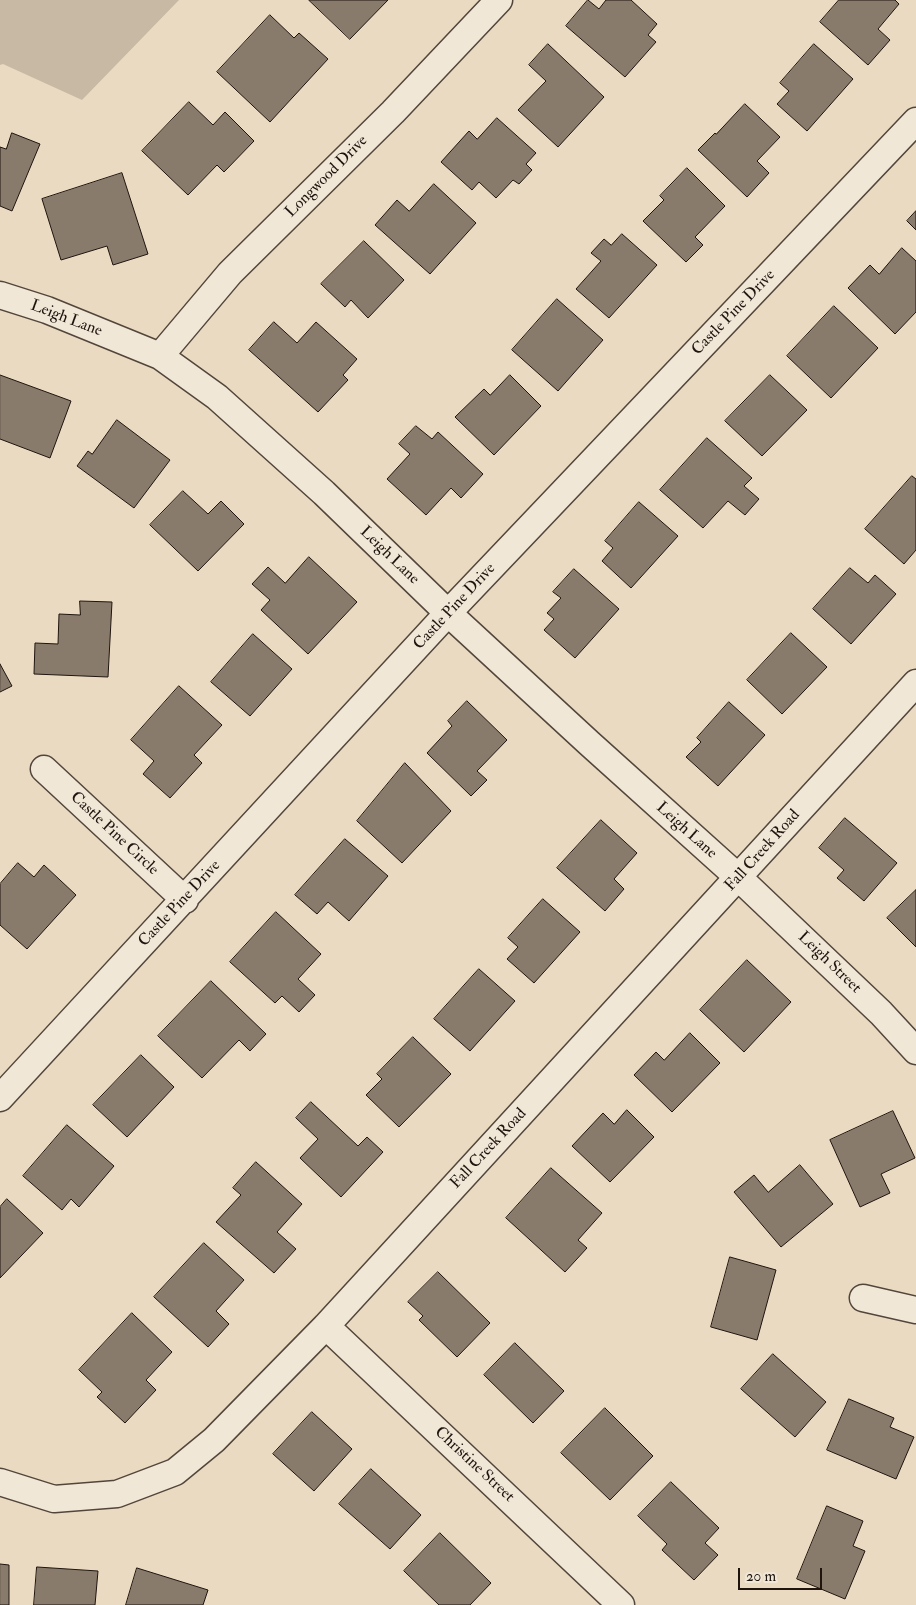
<!DOCTYPE html>
<style>
body{margin:0}
#map{position:relative;width:916px;height:1605px;overflow:hidden;background:#eadac2;font-family:"IM FELL Double Pica",serif}
canvas{display:block}
.scale{position:absolute;left:738px;top:1568px;width:84px;height:22px;box-sizing:border-box;border:2px solid #1f150e;border-top:0;padding-left:6px;font-size:15px;line-height:18px;white-space:nowrap;color:#1f150e;-webkit-text-stroke:4px #f1e7d7;paint-order:stroke}
</style>
<div id="map">
<canvas width="916" height="1605"></canvas>
<div class="scale">20 m</div>
</div>
<script>
const ctx = document.querySelector('canvas').getContext('2d');
ctx.lineJoin = 'round';
function paint(path, color) { ctx.fillStyle = color; ctx.fill(path, 'evenodd'); }
function trace(path, color, width, dash) { ctx.strokeStyle = color; ctx.lineWidth = width; ctx.lineCap = dash ? 'butt' : 'round'; ctx.setLineDash(dash || []); ctx.stroke(path); }
function drawText(font, color, halo, rows, align = 'center') {
  ctx.font = font + ' "IM FELL Double Pica",serif'; ctx.lineWidth = 4.5; ctx.setLineDash([]); ctx.textBaseline = 'middle'; ctx.strokeStyle = halo; ctx.fillStyle = color; for (const [text, x, y, turn = 0] of rows) {
    ctx.save(); ctx.translate(x, y); ctx.rotate((+turn || 0) * Math.PI / 180); ctx.textAlign = isNaN(turn) ? turn : align; if (halo) ctx.strokeText(text, 0, 0); ctx.fillText(text, 0, 0); ctx.restore();
  }
}
const green = new Path2D(`
 M 0,0 L 179,0 L 82,100 L 3,64 L 0,65 Z`);
const building = new Path2D(`
 M 309,0 L 388,0 L 350,39 Z
 M 588,0 L 599,9 L 606,0 L 631,0 L 657,24 L 648,35 L 656,42 L 625,77 L 566,26 Z
 M 839,0 L 895,0 L 899,4 L 878,29 L 890,40 L 868,65 L 820,22 Z
 M 270,15 L 294,38 L 299,33 L 328,59 L 270,122 L 217,72 Z
 M 548,44 L 604,97 L 558,147 L 518,110 L 546,81 L 529,65 Z
 M 814,44 L 853,79 L 807,131 L 777,104 L 789,91 L 780,83 Z
 M 189,102 L 213,125 L 225,112 L 254,141 L 224,172 L 217,165 L 188,195 L 142,151 Z
 M 745,104 L 780,137 L 757,161 L 769,173 L 747,197 L 698,150 L 715,133 L 716,134 Z
 M 497,118 L 536,153 L 526,164 L 532,170 L 519,184 L 513,180 L 496,198 L 479,182 L 472,190 L 441,162 L 469,131 L 477,139 Z
 M 12,133 L 40,144 L 12,211 L 0,206 L 0,147 L 6,149 Z
 M 687,168 L 725,206 L 695,237 L 703,245 L 686,262 L 643,221 L 664,200 L 660,196 Z
 M 122,173 L 148,254 L 113,265 L 107,246 L 61,260 L 42,199 Z
 M 434,184 L 476,223 L 430,274 L 375,225 L 397,200 L 409,211 Z
 M 916,211 L 916,230 L 907,221 Z
 M 622,234 L 657,265 L 609,318 L 576,289 L 601,261 L 591,253 L 604,239 L 611,245 Z
 M 364,241 L 404,280 L 368,318 L 351,300 L 345,307 L 321,284 Z
 M 902,248 L 916,261 L 916,312 L 895,334 L 848,288 L 870,265 L 879,274 Z
 M 557,299 L 603,340 L 558,391 L 512,350 Z
 M 834,306 L 878,348 L 831,398 L 787,356 Z
 M 274,322 L 297,343 L 316,322 L 357,359 L 343,375 L 348,380 L 318,412 L 249,350 Z
 M 0,375 L 71,401 L 50,458 L 0,439 Z
 M 510,375 L 541,406 L 494,455 L 455,417 L 484,389 L 490,395 Z
 M 770,375 L 807,410 L 762,456 L 725,421 Z
 M 117,420 L 170,460 L 134,508 L 77,466 L 88,451 L 92,454 Z
 M 416,426 L 432,439 L 438,432 L 483,474 L 461,498 L 451,488 L 426,515 L 387,479 L 410,454 L 399,444 Z
 M 707,438 L 752,478 L 744,486 L 759,499 L 745,515 L 728,501 L 703,528 L 660,490 Z
 M 912,476 L 916,479 L 916,550 L 904,564 L 865,529 Z
 M 183,491 L 208,514 L 221,501 L 244,524 L 198,571 L 150,525 Z
 M 639,502 L 678,536 L 631,588 L 602,561 L 613,548 L 605,541 Z
 M 309,557 L 357,602 L 308,654 L 261,610 L 270,600 L 252,584 L 268,567 L 285,583 Z
 M 850,568 L 868,583 L 875,575 L 896,594 L 851,644 L 813,609 Z
 M 574,569 L 619,609 L 575,658 L 544,630 L 554,619 L 547,613 L 561,598 L 553,592 Z
 M 80,601 L 112,602 L 108,677 L 34,674 L 35,643 L 58,644 L 59,614 L 80,615 Z
 M 791,633 L 827,667 L 782,714 L 747,680 Z
 M 253,634 L 292,669 L 250,716 L 211,682 Z
 M 0,664 L 12,686 L 0,692 Z
 M 179,686 L 222,725 L 194,755 L 202,763 L 170,798 L 143,774 L 154,761 L 131,740 Z
 M 467,701 L 507,740 L 477,771 L 487,780 L 471,796 L 427,753 L 452,726 L 448,721 Z
 M 729,702 L 765,735 L 718,786 L 686,757 L 701,742 L 697,738 Z
 M 405,763 L 451,811 L 402,863 L 357,821 Z
 M 845,818 L 897,863 L 864,901 L 837,878 L 844,870 L 819,848 Z
 M 601,820 L 637,853 L 614,879 L 624,889 L 605,911 L 557,868 Z
 M 345,839 L 388,876 L 349,921 L 328,902 L 317,914 L 295,895 Z
 M 18,863 L 34,877 L 44,865 L 76,895 L 27,949 L 0,925 L 0,884 Z
 M 916,890 L 916,947 L 887,918 Z
 M 543,899 L 580,932 L 534,983 L 507,959 L 518,947 L 508,938 Z
 M 276,912 L 321,954 L 298,979 L 315,995 L 299,1012 L 282,996 L 275,1003 L 230,962 Z
 M 747,960 L 791,1002 L 744,1052 L 700,1010 Z
 M 479,969 L 515,1001 L 470,1051 L 434,1019 Z
 M 211,981 L 266,1034 L 250,1051 L 239,1040 L 202,1078 L 158,1036 Z
 M 690,1033 L 720,1063 L 672,1112 L 634,1075 L 656,1052 L 664,1060 Z
 M 413,1037 L 451,1074 L 399,1127 L 366,1095 L 382,1079 L 377,1074 Z
 M 141,1055 L 174,1087 L 127,1137 L 93,1105 Z
 M 311,1102 L 358,1146 L 367,1137 L 383,1152 L 341,1197 L 300,1158 L 318,1139 L 296,1118 Z
 M 627,1110 L 654,1137 L 610,1182 L 572,1146 L 603,1113 L 614,1124 Z
 M 893,1111 L 915,1158 L 881,1174 L 890,1193 L 860,1207 L 830,1140 Z
 M 67,1125 L 114,1166 L 79,1207 L 71,1199 L 62,1210 L 23,1176 Z
 M 256,1162 L 302,1204 L 277,1232 L 296,1249 L 274,1273 L 216,1222 L 241,1195 L 233,1188 Z
 M 800,1165 L 833,1204 L 781,1247 L 734,1192 L 754,1175 L 768,1192 Z
 M 551,1168 L 602,1213 L 578,1240 L 587,1248 L 565,1272 L 506,1218 Z
 M 7,1199 L 43,1233 L 0,1278 L 0,1207 Z
 M 204,1243 L 244,1280 L 216,1311 L 229,1324 L 208,1347 L 154,1297 Z
 M 730,1257 L 776,1270 L 757,1340 L 711,1327 Z
 M 438,1272 L 490,1323 L 457,1357 L 419,1320 L 423,1316 L 408,1302 Z
 M 132,1313 L 172,1352 L 146,1380 L 156,1390 L 125,1423 L 97,1397 L 102,1392 L 79,1370 Z
 M 515,1343 L 564,1391 L 533,1423 L 484,1375 Z
 M 773,1354 L 826,1402 L 795,1437 L 741,1389 Z
 M 849,1399 L 894,1418 L 890,1427 L 914,1437 L 896,1479 L 827,1450 Z
 M 605,1408 L 653,1456 L 610,1500 L 561,1453 Z
 M 312,1412 L 352,1449 L 314,1491 L 273,1454 Z
 M 371,1469 L 421,1515 L 390,1549 L 339,1504 Z
 M 671,1482 L 719,1528 L 705,1543 L 718,1555 L 694,1580 L 662,1550 L 667,1544 L 638,1516 Z
 M 827,1506 L 863,1521 L 853,1546 L 865,1551 L 845,1599 L 797,1579 Z
 M 440,1533 L 491,1583 L 470,1605 L 439,1605 L 404,1571 Z
 M 0,1564 L 9,1565 L 9,1605 L 0,1605 Z
 M 37,1567 L 98,1571 L 95,1605 L 34,1605 Z
 M 137,1568 L 208,1590 L 203,1605 L 126,1605 Z`);
const street = new Path2D(`
 M 0,295 L 47,310 L 160,356 L 217,397 L 324,493 L 448,613 L 589,743 L 739,878 L 881,1013 L 916,1051
 M 160,356 L 230,273 L 393,112 L 499,0
 M 44,769 L 185,900
 M 0,1098 L 448,613 L 916,121
 M 863,1298 L 916,1310
 M 326,1326 L 621,1605
 M 0,1482 L 54,1499 L 117,1494 L 175,1472 L 214,1440 L 326,1326 L 916,683`);
const streetNames = [
 ["Longwood Drive",327,177,-45],
 ["Castle Pine Drive",734,313,-46],
 ["Leigh Lane",66,319,21],
 ["Leigh Lane",389,556,44],
 ["Castle Pine Drive",455,607,-47],
 ["Leigh Lane",686,831,42],
 ["Castle Pine Circle",114,834,43],
 ["Fall Creek Road",763,851,-48],
 ["Castle Pine Drive",180,904,-47],
 ["Leigh Street",829,963,44],
 ["Fall Creek Road",489,1149,-47],
 ["Christine Street",474,1465,43]
];
paint(green, '#c7b9a3');
paint(building, '#897b6c');
trace(building, '#1f150e', 1);
trace(street, '#52463b', 29);
trace(street, '#f1e7d7', 26);
drawText('16px', '#1f150e', '#f1e7d7', streetNames);
</script>
